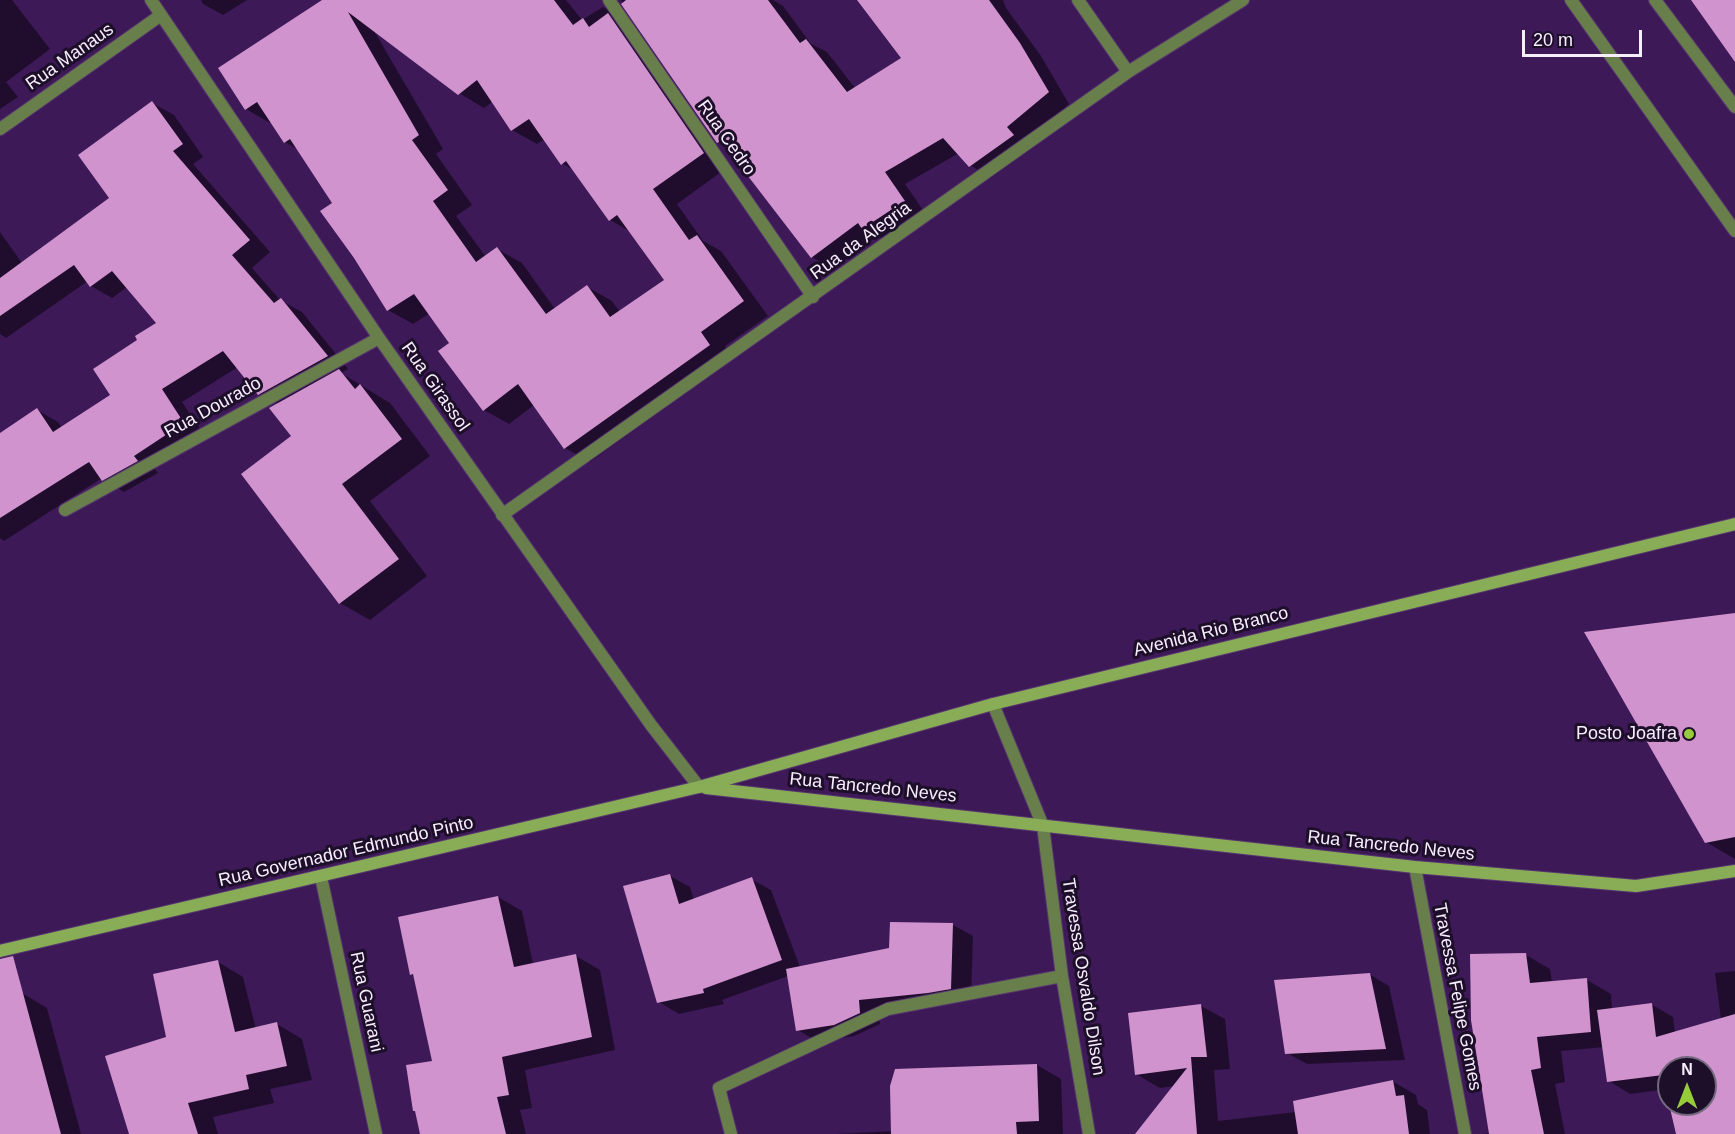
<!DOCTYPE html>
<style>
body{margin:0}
#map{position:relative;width:1735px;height:1134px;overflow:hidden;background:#3d1957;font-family:Arial,sans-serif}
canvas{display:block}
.north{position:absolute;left:1657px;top:1056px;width:60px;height:60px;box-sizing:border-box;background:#1d0e29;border:2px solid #74687e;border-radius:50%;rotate:0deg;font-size:16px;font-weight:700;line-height:24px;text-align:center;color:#f6eefd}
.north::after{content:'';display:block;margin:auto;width:21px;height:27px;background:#96cc3a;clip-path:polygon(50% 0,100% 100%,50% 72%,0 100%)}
.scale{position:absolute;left:1522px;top:30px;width:120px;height:27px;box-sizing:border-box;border:3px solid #f6eefd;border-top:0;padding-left:8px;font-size:18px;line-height:21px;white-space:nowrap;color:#f6eefd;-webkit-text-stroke:4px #1d0e29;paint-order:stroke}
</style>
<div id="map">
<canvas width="1735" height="1134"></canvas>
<div class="north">N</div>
<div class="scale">20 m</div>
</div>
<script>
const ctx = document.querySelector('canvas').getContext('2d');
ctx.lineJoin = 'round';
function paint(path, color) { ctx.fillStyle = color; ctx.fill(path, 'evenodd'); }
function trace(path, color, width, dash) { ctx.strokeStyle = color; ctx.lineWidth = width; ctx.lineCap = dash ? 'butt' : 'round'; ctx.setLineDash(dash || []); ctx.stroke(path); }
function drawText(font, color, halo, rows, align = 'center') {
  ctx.font = font + ' Arial,sans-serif'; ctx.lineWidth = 6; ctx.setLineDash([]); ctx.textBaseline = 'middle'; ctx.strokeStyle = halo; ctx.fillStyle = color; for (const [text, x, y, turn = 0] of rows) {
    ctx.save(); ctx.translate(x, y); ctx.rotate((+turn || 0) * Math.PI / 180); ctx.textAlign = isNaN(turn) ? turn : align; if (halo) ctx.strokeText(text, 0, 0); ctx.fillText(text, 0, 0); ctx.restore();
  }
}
const shadow = new Path2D(`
 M 0,0 L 12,0 L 50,49 L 6,82 L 18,97 L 0,109 Z
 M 201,0 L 247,0 L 223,15 L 203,4 Z
 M 324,0 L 566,0 L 582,20 L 603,7 L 627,21 L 728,167 L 677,204 L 703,241 L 721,251 L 768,316 L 725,346 L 734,359 L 590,462 L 565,448 L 534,405 L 509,424 L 484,410 L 451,343 L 430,313 L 413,324 L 388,310 L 334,203 L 299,150 L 285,142 L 272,122 L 270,123 L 246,109 ZM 373,29 L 459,93 L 484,108 L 493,101 L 512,130 L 537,144 L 545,139 L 562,163 L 575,171 L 610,220 L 631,232 L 666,281 L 620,312 L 612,301 L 587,287 L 555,309 L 522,263 L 497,249 L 486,257 L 456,216 L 472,205 L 436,154 L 443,149 Z
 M 621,0 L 773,0 L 783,6 L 811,44 L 827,52 L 855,88 L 903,59 L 859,0 L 1003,0 L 1006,8 L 1041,56 L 1069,104 L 1027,140 L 1034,147 L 991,178 L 970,165 L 959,153 L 905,184 L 925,213 L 884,240 L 878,236 L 833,269 L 812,257 L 728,147 L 718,142 Z
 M 152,103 L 174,115 L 203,157 L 193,164 L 270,252 L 252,268 L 280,300 L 302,312 L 348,369 L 341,373 L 390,403 L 430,456 L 370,501 L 427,576 L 370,620 L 340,603 L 243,474 L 294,436 L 278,404 L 259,394 L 238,367 L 182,402 L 205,436 L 154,468 L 158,473 L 124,492 L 102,478 L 4,541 L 0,538 L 0,442 L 37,410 L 58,422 L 62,428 L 112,395 L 139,341 L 158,324 L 127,287 L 112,298 L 91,286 L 88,281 L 6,338 L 0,334 L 0,232 L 22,263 L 111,198 Z
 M 1735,615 L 1735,859 L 1706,842 Z
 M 670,876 L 690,887 L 694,900 L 751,879 L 771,890 L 800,967 L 891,949 L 953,925 L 973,936 L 971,1000 L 949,1004 L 878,1011 L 880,1024 L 854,1036 L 818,1042 L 798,1030 L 788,976 L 722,1000 L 724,1004 L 679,1014 L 659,1002 Z
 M 498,897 L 522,911 L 533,964 L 576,956 L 600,970 L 615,1050 L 525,1070 L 532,1108 L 520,1110 L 526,1134 L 422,1134 L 434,1062 L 415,976 L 411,974 Z
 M 1526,955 L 1550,969 L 1552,983 L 1587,980 L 1611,994 L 1612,1009 L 1651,1004 L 1673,1017 L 1675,1033 L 1721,1019 L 1715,973 L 1735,971 L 1735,1134 L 1678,1134 L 1671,1104 L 1705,1104 L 1705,1068 L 1669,1068 L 1669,1096 L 1667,1089 L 1630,1094 L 1609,1081 L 1604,1047 L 1561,1051 L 1565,1082 L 1555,1084 L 1565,1134 L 1485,1134 L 1491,1132 Z
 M 218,962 L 243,977 L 256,1029 L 277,1024 L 302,1039 L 312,1080 L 270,1089 L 274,1103 L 213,1117 L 218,1134 L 131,1134 L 168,1038 Z
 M 1369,974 L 1389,986 L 1405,1060 L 1307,1064 L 1287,1053 Z
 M 22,993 L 47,1008 L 81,1134 L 0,1134 L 0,999 Z
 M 1201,1006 L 1225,1019 L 1230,1069 L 1214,1070 L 1218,1121 L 1296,1112 L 1392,1081 L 1416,1095 L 1418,1104 L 1427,1110 L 1430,1134 L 1137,1134 L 1175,1086 L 1160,1088 L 1136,1074 Z
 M 1037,1065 L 1061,1079 L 1063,1134 L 836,1134 L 893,1131 Z`);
const building = new Path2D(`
 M 322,0 L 554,0 L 573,25 L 583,18 L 589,27 L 608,13 L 704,153 L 653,189 L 689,240 L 697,235 L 744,301 L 701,332 L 710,345 L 564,449 L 518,384 L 483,411 L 438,351 L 449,343 L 414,294 L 387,311 L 354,258 L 320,211 L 332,203 L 290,139 L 284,143 L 257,102 L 245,110 L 218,68 ZM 348,12 L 458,95 L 477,80 L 511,131 L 529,119 L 561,165 L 566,161 L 609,221 L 617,215 L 664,280 L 610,317 L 587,285 L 546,314 L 497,247 L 476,262 L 433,201 L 448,190 L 412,140 L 419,135 Z
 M 626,0 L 768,0 L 800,43 L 806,39 L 847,92 L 901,58 L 857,0 L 989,0 L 1020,43 L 1049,92 L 1007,127 L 1014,135 L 969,167 L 943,138 L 885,172 L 905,201 L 862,229 L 858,223 L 811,258 L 721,141 L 717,143 L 621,4 Z
 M 1691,0 L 1735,0 L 1735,62 Z
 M 152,101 L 183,144 L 173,151 L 250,240 L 232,255 L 274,303 L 281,298 L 328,356 L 258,395 L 223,351 L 162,389 L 184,423 L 134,456 L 138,461 L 102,481 L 89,462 L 0,518 L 0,433 L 37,408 L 53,432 L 110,395 L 93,369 L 137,340 L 135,336 L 156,323 L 112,271 L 90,287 L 74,265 L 0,316 L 0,278 L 109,198 L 78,155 Z
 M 339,369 L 355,389 L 360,384 L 402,439 L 342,484 L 399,559 L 339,604 L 241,474 L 291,436 L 269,408 Z
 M 1735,613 L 1735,837 L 1705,843 L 1584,632 Z
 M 670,874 L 679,904 L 752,877 L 782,960 L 703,989 L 704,993 L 657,1003 L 623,886 Z
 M 498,896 L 514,967 L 576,954 L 592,1037 L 502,1057 L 509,1095 L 497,1097 L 506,1134 L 420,1134 L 415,1111 L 413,1111 L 406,1065 L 432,1061 L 413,974 L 410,975 L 398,917 Z
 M 890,922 L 953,923 L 951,989 L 928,993 L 859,1000 L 860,1013 L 834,1025 L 796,1031 L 786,969 L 889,948 Z
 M 1526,953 L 1530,983 L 1587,978 L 1591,1032 L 1537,1037 L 1541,1068 L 1531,1070 L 1544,1134 L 1489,1134 L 1471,1020 L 1470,954 Z
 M 13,956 L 61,1134 L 0,1134 L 0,959 Z
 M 218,960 L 235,1032 L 277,1022 L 287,1066 L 246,1075 L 249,1089 L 188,1103 L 198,1134 L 129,1134 L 105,1056 L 166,1037 L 153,974 Z
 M 1370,973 L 1386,1049 L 1285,1054 L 1274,980 Z
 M 1652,1003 L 1656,1037 L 1735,1014 L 1735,1134 L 1676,1134 L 1669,1104 L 1705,1104 L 1705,1068 L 1669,1068 L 1669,1103 L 1663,1075 L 1607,1082 L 1597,1010 Z
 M 1201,1004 L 1207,1057 L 1191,1057 L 1197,1134 L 1135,1134 L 1187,1068 L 1135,1075 L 1128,1013 Z
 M 1037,1064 L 1039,1121 L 1016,1122 L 1017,1134 L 891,1134 L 890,1086 L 895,1069 Z
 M 1393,1080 L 1396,1096 L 1404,1095 L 1409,1134 L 1298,1134 L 1293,1101 Z`);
const street = new Path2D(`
 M 151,0 L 379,338 L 651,725 L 699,787
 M 609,0 L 813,297
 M 1078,0 L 1128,72
 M 1571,0 L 1735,231
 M 1655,0 L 1735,107
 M 0,129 L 161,15
 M 65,510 L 379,338
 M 502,515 L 1128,72 L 1243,0
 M 993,704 L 1043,826 L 1062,976 L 1089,1134
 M 1415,867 L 1465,1134
 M 321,877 L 376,1134
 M 731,1134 L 719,1088 L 888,1009 L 1062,976`);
const secondary = new Path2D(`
 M 706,788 L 1415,867 L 1636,886 L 1735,871
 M 0,951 L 699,787 L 993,704 L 1735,524`);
const markers = [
 [1689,734,6,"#96cc3a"]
];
const streetNames = [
 ["Rua Manaus",70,57,-35],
 ["Rua Cedro",726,138,55],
 ["Rua da Alegria",861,241,-36],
 ["Rua Girassol",435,387,55],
 ["Rua Dourado",213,408,-29],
 ["Avenida Rio Branco",1211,632,-14],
 ["Rua Tancredo Neves",873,788,6],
 ["Rua Tancredo Neves",1391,846,6],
 ["Rua Governador Edmundo Pinto",346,852,-13],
 ["Travessa Osvaldo Dilson",1083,977,81],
 ["Travessa Felipe Gomes",1457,997,79],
 ["Rua Guarani",366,1002,78]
];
const poiNames = [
 ["Posto Joafra",1677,734]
];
paint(shadow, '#0007');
paint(building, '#d193ce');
trace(street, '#57376e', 14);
trace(secondary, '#57376e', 14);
trace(street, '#687f4b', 12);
trace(secondary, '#89ad57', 12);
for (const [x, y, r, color] of markers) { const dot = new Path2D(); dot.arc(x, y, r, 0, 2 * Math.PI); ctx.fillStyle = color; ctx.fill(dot); trace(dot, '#1d0e29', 2); }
drawText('18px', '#f6eefd', '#1d0e29', streetNames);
drawText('18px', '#f6eefd', '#1d0e29', poiNames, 'right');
</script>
